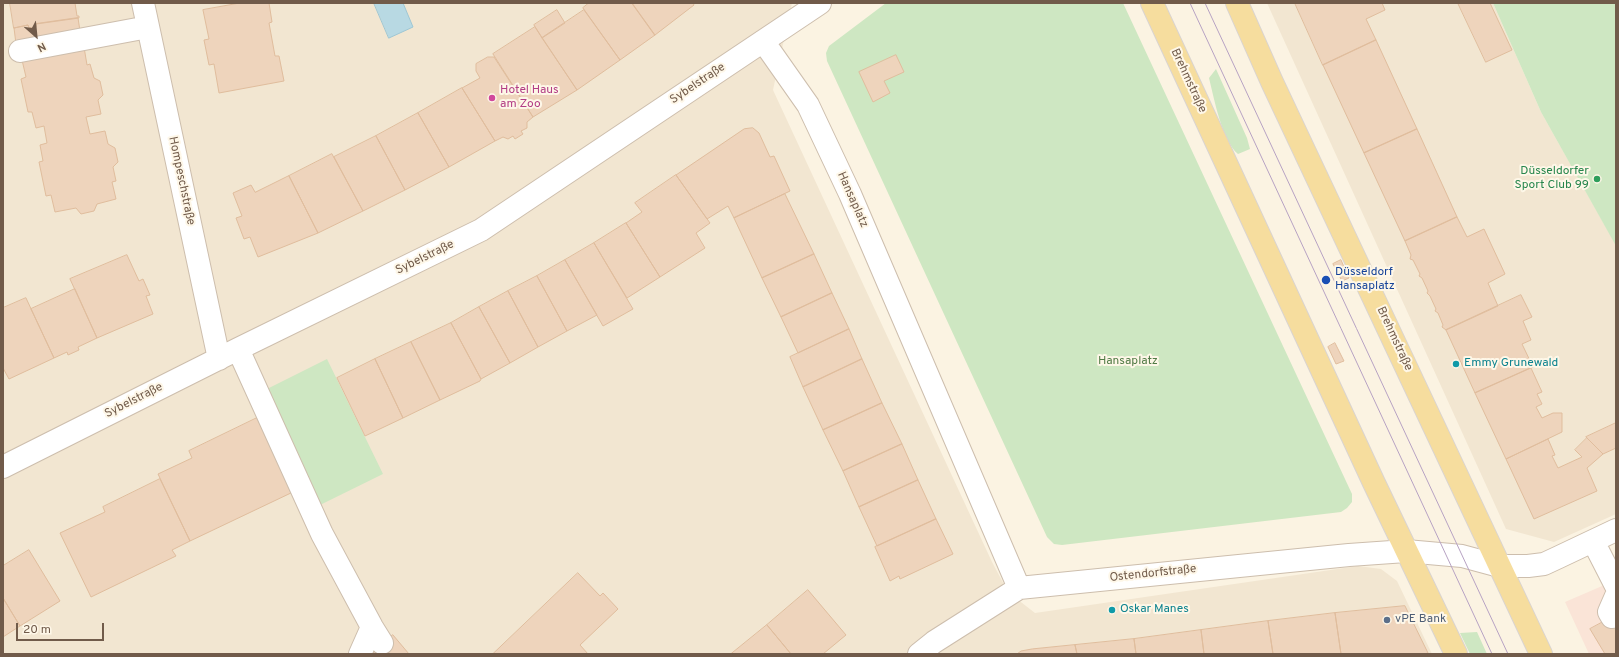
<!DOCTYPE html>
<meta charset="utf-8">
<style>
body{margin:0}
#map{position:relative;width:1619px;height:657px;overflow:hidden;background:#fbf3e2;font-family:Overpass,sans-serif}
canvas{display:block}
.frame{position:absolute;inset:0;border:4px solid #715b4a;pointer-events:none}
.north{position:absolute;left:16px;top:16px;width:40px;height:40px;-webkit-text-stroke:3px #fef7e8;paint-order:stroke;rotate:153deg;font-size:11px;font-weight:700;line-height:16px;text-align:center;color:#715b4a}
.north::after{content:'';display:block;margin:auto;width:14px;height:18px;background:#715b4a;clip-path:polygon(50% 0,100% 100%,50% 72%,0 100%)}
.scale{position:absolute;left:16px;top:623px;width:88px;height:18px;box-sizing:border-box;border:2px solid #715b4a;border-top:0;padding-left:5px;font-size:12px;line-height:14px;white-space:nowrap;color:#715b4a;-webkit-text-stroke:3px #fef7e8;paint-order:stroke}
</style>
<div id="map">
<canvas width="1619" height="657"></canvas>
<div class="frame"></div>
<div class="north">N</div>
<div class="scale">20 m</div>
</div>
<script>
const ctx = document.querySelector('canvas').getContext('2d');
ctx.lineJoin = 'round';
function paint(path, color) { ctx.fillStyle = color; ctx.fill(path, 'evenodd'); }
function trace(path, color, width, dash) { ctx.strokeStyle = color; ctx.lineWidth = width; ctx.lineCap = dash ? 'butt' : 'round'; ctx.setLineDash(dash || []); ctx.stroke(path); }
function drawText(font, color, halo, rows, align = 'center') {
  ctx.font = font + ' Overpass,sans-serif'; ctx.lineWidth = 4; ctx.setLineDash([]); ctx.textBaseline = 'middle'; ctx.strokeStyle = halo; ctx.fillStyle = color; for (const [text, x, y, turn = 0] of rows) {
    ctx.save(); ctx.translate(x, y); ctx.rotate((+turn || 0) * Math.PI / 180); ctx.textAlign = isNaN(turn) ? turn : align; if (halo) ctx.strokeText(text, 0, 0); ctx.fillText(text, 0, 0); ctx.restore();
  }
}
const residential = new Path2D(`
 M 3,3 L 792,3 L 773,90 L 992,562 L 1008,592 L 1035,613 L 1358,566 L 1381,569 L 1397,581 L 1432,654 L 3,654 Z
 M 1267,3 L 1493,3 L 1541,112 L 1616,245 L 1616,514 L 1554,542 L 1506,529 Z`);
const commercial = new Path2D(`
 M 1616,580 L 1616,654 L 1589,654 L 1565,602 Z`);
const green = new Path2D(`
 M 886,3 L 1123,3 L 1352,494 L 1352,502 L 1347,508 L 1341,512 L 1062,545 L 1054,544 L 1047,537 L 827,61 L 826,53 L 829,46 Z
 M 1493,3 L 1616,3 L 1616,246 L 1541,112 Z
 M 1216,69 L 1247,138 L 1250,149 L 1238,154 C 1222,141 1214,98 1209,78 Z
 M 327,359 L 383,474 L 320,505 L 263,391 Z
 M 1477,632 L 1487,654 L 1470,654 L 1460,633 Z`);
const water = new Path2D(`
 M 374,3 L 403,3 L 413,27 L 389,38 Z`);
const building = new Path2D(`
 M 10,3 L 75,3 L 77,16 L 79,16 L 79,18 L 36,24 L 36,27 L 29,28 L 28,25 L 14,28 Z
 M 240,3 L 269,3 L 272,22 L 269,23 L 275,56 L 279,56 L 284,81 L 219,93 L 214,64 L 209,65 L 204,40 L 209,39 L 203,10 Z
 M 589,3 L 632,3 L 655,35 L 620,60 L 583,8 Z
 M 632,3 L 693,3 L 694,5 L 655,35 Z
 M 1295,3 L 1382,3 L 1385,10 L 1366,19 L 1376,40 L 1323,65 Z
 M 1458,3 L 1490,3 L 1512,50 L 1486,62 Z
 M 557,10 L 565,23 L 542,38 L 534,25 Z
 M 584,10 L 620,60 L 577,90 L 542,38 Z
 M 78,18 L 80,31 L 16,44 L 14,28 L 28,25 L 29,28 L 36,27 L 36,24 Z
 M 535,27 L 577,90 L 533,117 L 493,54 Z
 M 1376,40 L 1417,129 L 1364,153 L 1323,65 Z
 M 84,47 L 87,65 L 90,64 L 94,78 L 100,81 L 103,95 L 98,100 L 101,114 L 86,117 L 90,134 L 105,131 L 108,144 L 115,148 L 118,162 L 113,167 L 116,181 L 112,182 L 116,199 L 97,204 L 94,211 L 81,214 L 76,208 L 55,212 L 51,195 L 46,196 L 39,162 L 43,161 L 40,145 L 47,143 L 44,126 L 36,128 L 32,112 L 28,112 L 21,79 L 26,77 L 22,60 Z
 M 896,55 L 904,72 L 884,81 L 890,93 L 873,102 L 859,72 Z
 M 488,57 L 494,57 L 533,117 L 527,122 L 527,128 L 521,131 L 523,134 L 515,139 L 513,136 L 508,139 L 503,137 L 495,141 L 462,88 L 480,78 L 476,71 L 476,64 Z
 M 462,88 L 495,141 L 449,167 L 418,113 Z
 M 418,113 L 449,167 L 405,190 L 376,136 Z
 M 753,128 L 759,133 L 770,157 L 774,156 L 790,191 L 734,218 L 728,206 L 707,219 L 676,175 L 744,129 Z
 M 1417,129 L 1457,217 L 1405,241 L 1364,153 Z
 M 376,136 L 405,190 L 363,211 L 334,157 Z
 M 332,154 L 363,211 L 318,233 L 289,176 Z
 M 676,175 L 710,223 L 696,233 L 705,248 L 660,277 L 626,223 L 642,212 L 635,203 Z
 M 289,176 L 318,233 L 258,257 L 250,237 L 244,239 L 236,218 L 242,216 L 233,193 L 251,185 L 255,192 Z
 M 785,194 L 814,254 L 762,278 L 734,218 Z
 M 1457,217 L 1467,237 L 1484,229 L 1505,274 L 1488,283 L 1498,306 L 1446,330 L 1442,327 L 1443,325 L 1438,313 L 1435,311 L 1436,309 L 1430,296 L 1427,293 L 1428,291 L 1422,278 L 1419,276 L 1420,274 L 1413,260 L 1410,259 L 1411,255 L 1405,241 Z
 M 626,223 L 660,277 L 627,298 L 594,243 Z
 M 594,243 L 633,309 L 603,326 L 565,260 Z
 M 814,254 L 832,293 L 781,317 L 762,278 Z
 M 127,255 L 139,281 L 143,279 L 150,295 L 146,296 L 153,314 L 97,338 L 70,279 Z
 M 565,260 L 597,315 L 567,331 L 537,276 Z
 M 1341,260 L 1349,278 L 1342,281 L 1333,264 Z
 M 537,276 L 567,331 L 538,347 L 508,291 Z
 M 75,289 L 97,338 L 78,347 L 79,350 L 68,355 L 67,352 L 54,358 L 31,309 Z
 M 508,291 L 538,347 L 510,363 L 479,307 Z
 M 832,293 L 849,329 L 798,353 L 781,317 Z
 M 1521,295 L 1532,317 L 1523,321 L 1531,340 L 1522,344 L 1533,367 L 1475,393 L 1446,330 Z
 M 26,298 L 54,358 L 9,379 L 3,368 L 3,308 Z
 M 479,307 L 510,363 L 481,379 L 451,323 Z
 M 451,323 L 481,379 L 480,381 L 440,400 L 411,342 Z
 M 849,329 L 862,359 L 803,387 L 790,357 Z
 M 411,342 L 440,400 L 403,418 L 375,359 Z
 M 1335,343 L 1344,361 L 1336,364 L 1328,347 Z
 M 375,359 L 403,418 L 365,436 L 337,378 Z
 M 862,359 L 882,403 L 823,430 L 803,387 Z
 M 1531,368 L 1542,392 L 1537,394 L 1542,404 L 1536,407 L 1542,418 L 1553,413 L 1562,413 L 1562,432 L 1506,459 L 1475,393 Z
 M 882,403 L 902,444 L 843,471 L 823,430 Z
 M 257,418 L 293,492 L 190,541 L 158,474 L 192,458 L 189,451 Z
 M 1616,423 L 1616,448 L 1603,454 L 1586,437 Z
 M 1587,438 L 1603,454 L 1587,468 L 1597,491 L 1534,519 L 1506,459 L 1548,439 L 1555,455 L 1552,456 L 1558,468 L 1582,457 L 1575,450 Z
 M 902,444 L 918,480 L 859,507 L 843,471 Z
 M 160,479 L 190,541 L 172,550 L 176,556 L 91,597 L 60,533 L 105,512 L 103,507 Z
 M 918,480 L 936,519 L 877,546 L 859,507 Z
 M 936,519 L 953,554 L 900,579 L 899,576 L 890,581 L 875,547 Z
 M 29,550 L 60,601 L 20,626 L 3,598 L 3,566 Z
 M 578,573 L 600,596 L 603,593 L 618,609 L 580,645 L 588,654 L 493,654 Z
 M 808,590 L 846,635 L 823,654 L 791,654 L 767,625 Z
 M 3,598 L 20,626 L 3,637 Z
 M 1405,606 L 1428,653 L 1424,654 L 1341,654 L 1335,613 Z
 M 1335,613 L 1341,654 L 1273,654 L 1268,621 Z
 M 1616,615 L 1616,654 L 1605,654 L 1590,629 Z
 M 1268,621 L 1273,654 L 1204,654 L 1201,630 Z
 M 767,625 L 791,654 L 731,654 Z
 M 1201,630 L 1204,654 L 1136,654 L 1134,639 Z
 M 393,635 L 409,654 L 369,654 L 382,643 Z
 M 1134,639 L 1136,654 L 1077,654 L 1075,645 Z
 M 1075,645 L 1077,654 L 1017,654 L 1021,651 L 1032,649 Z`);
const minor = new Path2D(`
 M 143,3 L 219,359
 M 763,41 L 808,105 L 850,194 L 1019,588
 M 20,51 L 148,27
 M 238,349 L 322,534 L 372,627 L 382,643
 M 3,467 L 238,349 L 481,230 L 820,3
 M 1593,541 L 1616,586
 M 1612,617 L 1609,612 L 1616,596
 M 360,654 L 372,627
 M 919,654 L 934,642 L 1019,588 L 1349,555 L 1406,551 L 1462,556 L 1499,566 L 1528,566 L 1544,564 L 1559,557 L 1616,530`);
const major = new Path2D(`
 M 1152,3 L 1374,483 L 1456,654
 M 1237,3 L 1272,82 L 1541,654`);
const tram = new Path2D(`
 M 1190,3 L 1492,654
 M 1205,3 L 1508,654`);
const markers = [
 [492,98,4,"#d1479c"],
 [1597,179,4,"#2e9e5b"],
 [1326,280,5,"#1a4fb4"],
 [1456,364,4,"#0f9aa8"],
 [1112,610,4,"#0f9aa8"],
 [1387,620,4,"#5c6f8a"]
];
const streetNames = [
 ["Brehmstraße",1188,81,65],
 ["Sybelstraße",698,84,-34],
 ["Hompeschstraße",181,181,78],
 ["Hansaplatz",852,200,66],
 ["Sybelstraße",425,258,-26],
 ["Brehmstraße",1394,339,65],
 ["Sybelstraße",134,401,-27],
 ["Ostendorfstraße",1153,574,-6]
];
const hotelNames = [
 ["Hotel Haus",500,91],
 ["am Zoo",500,105]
];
const leisureNames = [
 ["Düsseldorfer",1589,172],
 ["Sport Club 99",1589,186]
];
const transitNames = [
 ["Düsseldorf",1335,273],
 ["Hansaplatz",1335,287]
];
const parkNames = [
 ["Hansaplatz",1128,362]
];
const cultureNames = [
 ["Emmy Grunewald",1464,364],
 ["Oskar Manes",1120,610]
];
const serviceNames = [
 ["vPE Bank",1395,620]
];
paint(residential, '#f2e6d1');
paint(commercial, '#fae4d7');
paint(green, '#cee7c2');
paint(water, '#b8d9e3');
trace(water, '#9fc7d4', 1);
paint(building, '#eed4bc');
trace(building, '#e0bd9d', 1);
trace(minor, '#cdbead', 24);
trace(major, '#dad4d0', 24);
trace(minor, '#fff', 22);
trace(major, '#f6dd9e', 22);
trace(tram, '#b7a2c3', 1);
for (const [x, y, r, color] of markers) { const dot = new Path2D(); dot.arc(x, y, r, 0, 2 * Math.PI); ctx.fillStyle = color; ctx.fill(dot); trace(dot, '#fef7e8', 1.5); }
drawText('12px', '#715b4a', '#fef7e8', streetNames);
drawText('12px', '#b23c85', '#fef7e8', hotelNames, 'left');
drawText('12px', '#27864d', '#fef7e8', leisureNames, 'right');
drawText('12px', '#164399', '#fef7e8', transitNames, 'left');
drawText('12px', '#517b46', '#fef7e8', parkNames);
drawText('12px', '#0d838f', '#fef7e8', cultureNames, 'left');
drawText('12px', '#4e5e75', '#fef7e8', serviceNames, 'left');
</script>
